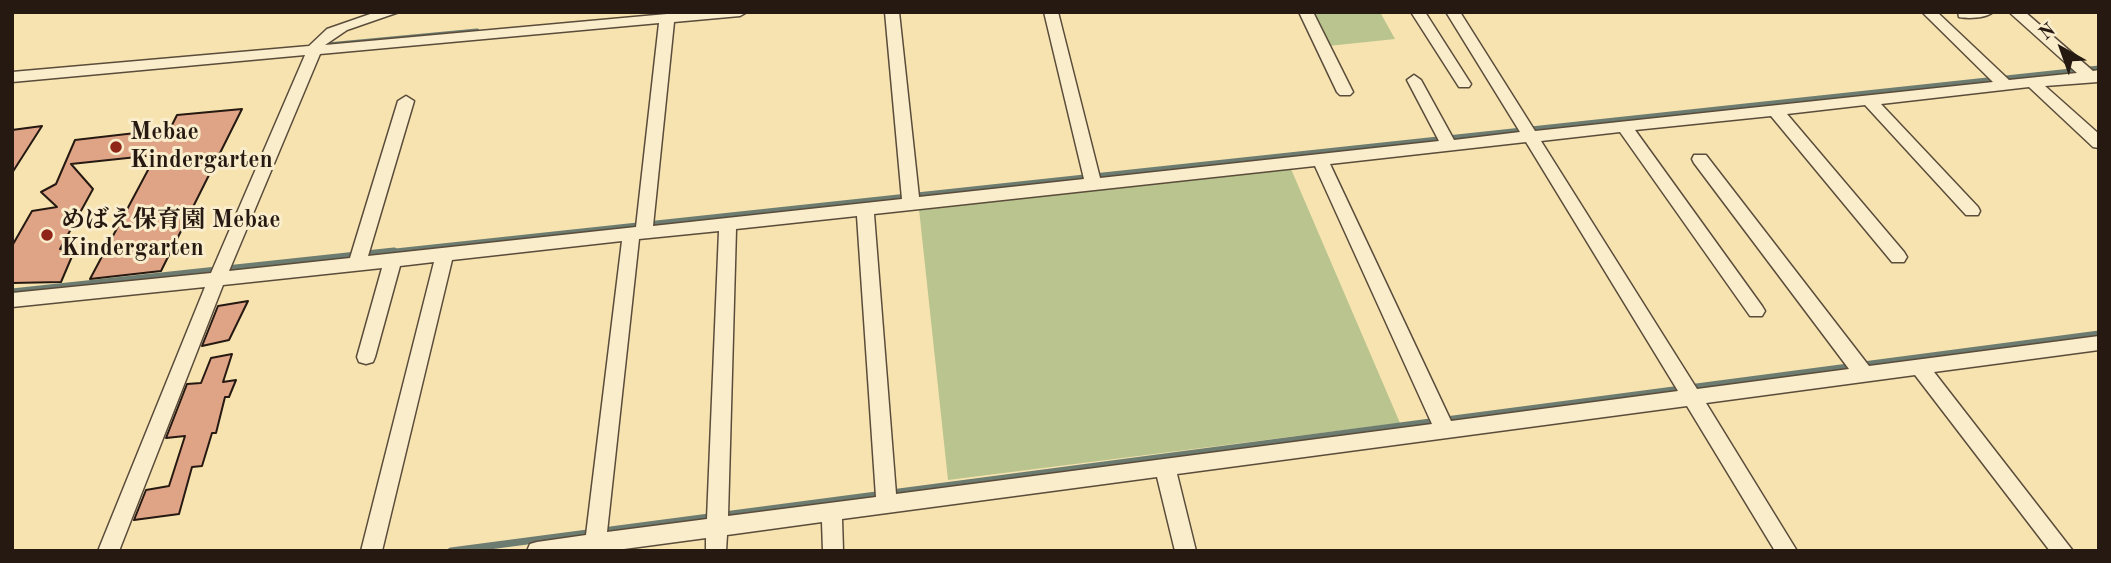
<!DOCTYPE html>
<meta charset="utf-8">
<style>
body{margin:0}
#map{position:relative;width:2111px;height:563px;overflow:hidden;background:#f7e3b0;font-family:"Old Standard TT",serif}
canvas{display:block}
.frame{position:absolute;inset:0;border:14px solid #251912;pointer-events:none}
.north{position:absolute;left:2027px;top:14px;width:70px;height:70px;-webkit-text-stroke:5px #faedcc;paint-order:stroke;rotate:320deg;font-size:19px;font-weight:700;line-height:28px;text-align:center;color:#251912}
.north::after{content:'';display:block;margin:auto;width:24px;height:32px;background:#251912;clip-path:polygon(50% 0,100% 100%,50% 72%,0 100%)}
</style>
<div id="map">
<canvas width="2111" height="563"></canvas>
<div class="frame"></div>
<div class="north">N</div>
</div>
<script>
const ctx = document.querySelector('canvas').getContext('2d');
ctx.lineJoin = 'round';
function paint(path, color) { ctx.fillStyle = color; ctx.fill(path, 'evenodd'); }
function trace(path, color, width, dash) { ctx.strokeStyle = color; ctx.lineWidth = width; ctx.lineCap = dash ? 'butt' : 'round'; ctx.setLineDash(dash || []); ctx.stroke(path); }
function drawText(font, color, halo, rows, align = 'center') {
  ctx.font = font + ' "Old Standard TT","Noto Serif JP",serif'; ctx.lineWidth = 6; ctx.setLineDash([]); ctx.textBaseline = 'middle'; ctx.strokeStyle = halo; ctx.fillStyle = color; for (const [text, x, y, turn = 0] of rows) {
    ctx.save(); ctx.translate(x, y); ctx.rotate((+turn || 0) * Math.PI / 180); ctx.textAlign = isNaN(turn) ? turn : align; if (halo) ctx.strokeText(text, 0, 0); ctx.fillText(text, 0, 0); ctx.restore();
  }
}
const green = new Path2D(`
 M 1311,12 L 1380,12 L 1395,39 L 1328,46 Z
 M 1291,169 L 1400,423 L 948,480 L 919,209 Z`);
const streamFar1 = new Path2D(`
 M 317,46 L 477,31
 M 377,253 L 2099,68`);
const stream = new Path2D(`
 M 12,292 L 394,251
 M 451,551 L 2099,334`);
const building = new Path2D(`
 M 242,109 L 161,271 L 90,279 L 156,155 L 71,164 L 93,189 L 60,249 L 76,247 L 61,282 L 12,283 L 12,246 L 32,211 L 57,207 L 41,192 L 56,184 L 75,140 L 170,129 L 177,115 Z
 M 42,126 L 12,173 L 12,130 Z
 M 248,301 L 229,340 L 202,346 L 218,306 Z
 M 232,354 L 223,382 L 236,380 L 229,397 L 225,397 L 216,433 L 212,433 L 202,466 L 192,467 L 179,514 L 134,520 L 146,490 L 169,486 L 185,436 L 166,438 L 187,384 L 201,383 L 211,358 Z`);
const street = new Path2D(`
 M 376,12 L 399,12 L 347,30 L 325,45 L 689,12 L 747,12 L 740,16 L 674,22 L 653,226 L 902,199 L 885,12 L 899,12 L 919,197 L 1084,179 L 1044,12 L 1058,12 L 1100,178 L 1439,141 L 1407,80 L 1414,75 L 1421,80 L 1454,140 L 1520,132 L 1446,12 L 1460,12 L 1535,131 L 1993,82 L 1922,12 L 1937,12 L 2009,80 L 2077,73 L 2009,12 L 2025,12 L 2093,71 L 2099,70 L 2098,82 L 2045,86 L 2099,134 L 2099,148 L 2093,147 L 2029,87 L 1881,104 L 1978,207 L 1980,211 L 1978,215 L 1966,215 L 1865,105 L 1787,114 L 1904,252 L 1907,257 L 1904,262 L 1892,262 L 1771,116 L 1635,130 L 1762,306 L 1765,311 L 1762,316 L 1750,316 L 1620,132 L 1541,141 L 1697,389 L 1849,369 L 1694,163 L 1692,159 L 1694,155 L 1706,155 L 1869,366 L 2099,336 L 2099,350 L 1934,372 L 2073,551 L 2050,551 L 1915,375 L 1706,403 L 1797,551 L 1775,551 L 1687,406 L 1177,474 L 1196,551 L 1175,551 L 1157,477 L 842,519 L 843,551 L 823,551 L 822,522 L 727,535 L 726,551 L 706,551 L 706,538 L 609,551 L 527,551 L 530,544 L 537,542 L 586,535 L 622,241 L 452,260 L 382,551 L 361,551 L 434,262 L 400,266 L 375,357 L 373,362 L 366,364 L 359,362 L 357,357 L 382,268 L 223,285 L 119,551 L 98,551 L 205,287 L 12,307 L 12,293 L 211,273 L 305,55 L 12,82 L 12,72 L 309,46 L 327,29 ZM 659,23 L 636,227 L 368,256 L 414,101 L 406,96 L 398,101 L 350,258 L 229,271 L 320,54 ZM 1526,142 L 1678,391 L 1451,421 L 1330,164 ZM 1315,166 L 1432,424 L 896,494 L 874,214 ZM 857,216 L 876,497 L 728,516 L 736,229 ZM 719,231 L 707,519 L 607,532 L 639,239 Z
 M 1299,12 L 1313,12 L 1353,92 L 1350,95 L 1340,95 L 1337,92 Z
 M 1411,12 L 1425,12 L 1471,84 L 1469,87 L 1459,87 Z
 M 1958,12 L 1993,12 C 1986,18 1969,19 1959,17 Z`);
const markers = [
 [116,147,7,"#8f2418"],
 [47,235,7,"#8f2418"]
];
const poiNames = [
 ["Mebae",130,133],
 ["Kindergarten",130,161],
 ["めばえ保育園 Mebae",61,221],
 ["Kindergarten",61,249]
];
paint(green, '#b9c48e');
trace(streamFar1, '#6d7c70', 5);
trace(stream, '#6d7c70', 7);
paint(building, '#dfa486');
trace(building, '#251912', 2);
trace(street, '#5a4c3a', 3);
paint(street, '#faedcc');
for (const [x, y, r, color] of markers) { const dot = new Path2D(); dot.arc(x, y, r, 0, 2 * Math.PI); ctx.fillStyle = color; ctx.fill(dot); trace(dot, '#faedcc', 2.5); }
drawText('bold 24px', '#251912', '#faedcc', poiNames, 'left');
</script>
